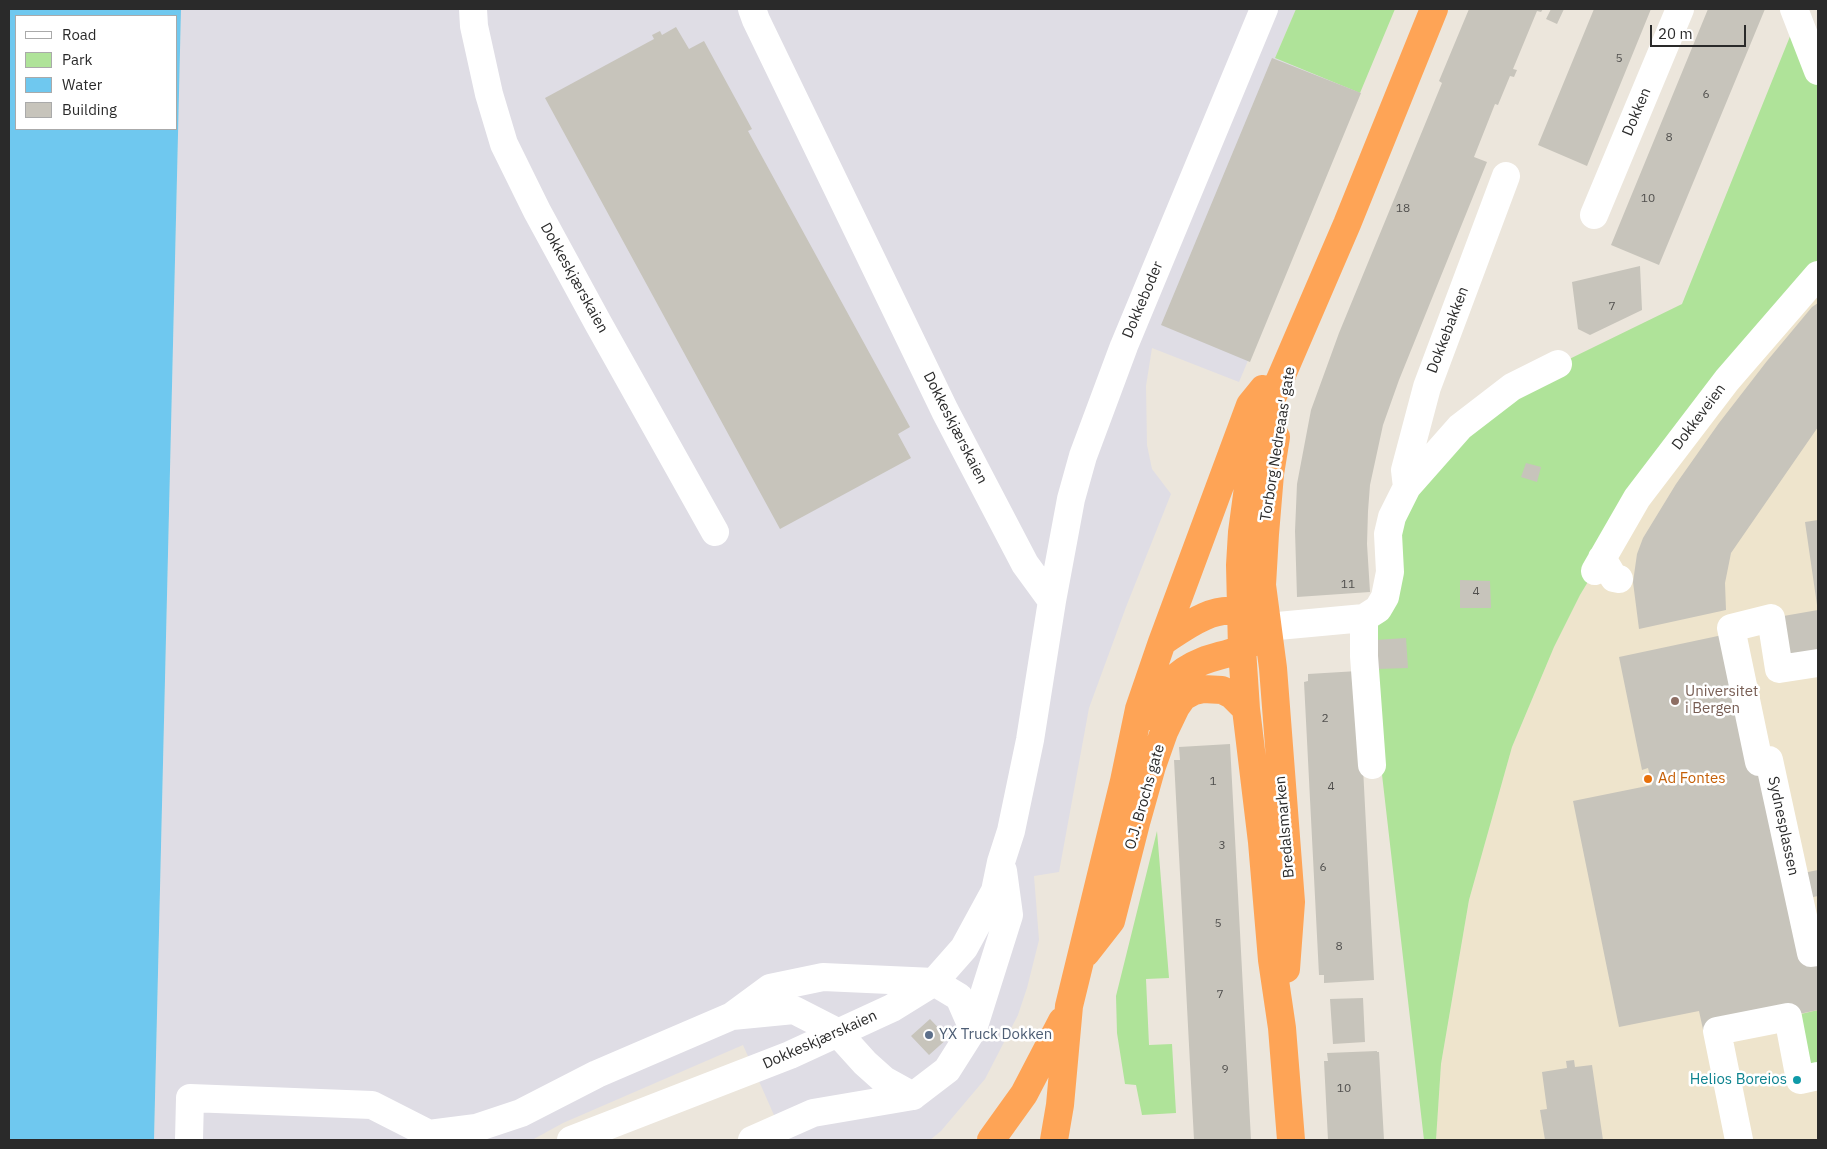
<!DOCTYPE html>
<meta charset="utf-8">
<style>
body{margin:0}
#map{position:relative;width:1827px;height:1149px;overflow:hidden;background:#ece6dc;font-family:"IBM Plex Sans",sans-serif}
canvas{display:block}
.frame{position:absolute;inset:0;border:10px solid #2a2a2a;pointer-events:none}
.legend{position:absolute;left:15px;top:15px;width:162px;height:115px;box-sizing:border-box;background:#fff;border:1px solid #aaa;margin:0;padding:6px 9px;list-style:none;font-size:15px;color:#2a2a2a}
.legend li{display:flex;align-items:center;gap:10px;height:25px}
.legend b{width:25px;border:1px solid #aaa}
.scale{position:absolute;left:1650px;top:25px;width:96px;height:22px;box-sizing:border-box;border:2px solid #2a2a2a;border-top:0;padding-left:6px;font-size:15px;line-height:18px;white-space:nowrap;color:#2a2a2a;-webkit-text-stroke:4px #fff;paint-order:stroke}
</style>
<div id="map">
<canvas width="1827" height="1149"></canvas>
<div class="frame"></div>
<ul class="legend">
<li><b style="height:6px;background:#fff"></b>Road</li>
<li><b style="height:14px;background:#afe399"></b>Park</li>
<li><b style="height:14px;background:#6fc8ef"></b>Water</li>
<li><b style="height:14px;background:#c7c4bb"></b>Building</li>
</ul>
<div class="scale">20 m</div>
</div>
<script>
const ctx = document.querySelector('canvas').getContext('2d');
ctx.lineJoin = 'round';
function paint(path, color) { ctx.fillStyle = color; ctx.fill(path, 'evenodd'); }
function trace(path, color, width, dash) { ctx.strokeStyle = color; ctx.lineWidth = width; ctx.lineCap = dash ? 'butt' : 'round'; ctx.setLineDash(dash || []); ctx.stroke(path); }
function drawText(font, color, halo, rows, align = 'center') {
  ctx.font = font + ' "IBM Plex Sans",sans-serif'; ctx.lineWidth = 5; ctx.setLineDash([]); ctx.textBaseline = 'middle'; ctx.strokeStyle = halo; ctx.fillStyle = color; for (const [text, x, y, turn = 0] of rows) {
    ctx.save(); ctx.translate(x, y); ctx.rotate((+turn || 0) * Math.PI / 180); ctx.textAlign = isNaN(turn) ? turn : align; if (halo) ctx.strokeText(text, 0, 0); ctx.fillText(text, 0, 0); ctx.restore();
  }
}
const industrial = new Path2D(`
 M 181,9 L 1296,9 L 1275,58 L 1360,93 L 1239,382 L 1152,348 L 1146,386 L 1147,445 L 1152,469 L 1171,494 L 1126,607 L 1089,708 L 1059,872 L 1034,876 L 1039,940 L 1027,988 L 1018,1015 L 985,1079 L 941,1131 L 930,1140 L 785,1140 L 743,1045 L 563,1123 L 532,1140 L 154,1140 Z`);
const education = new Path2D(`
 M 1818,275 L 1818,1140 L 1436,1140 L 1441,1064 L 1469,900 L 1512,747 L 1554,647 L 1580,595 L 1637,498 Z`);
const green = new Path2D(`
 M 1296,9 L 1395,9 L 1360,93 L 1275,58 Z
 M 1797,19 L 1818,71 L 1818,275 L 1628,515 L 1580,595 L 1554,647 L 1512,747 L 1469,900 L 1441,1064 L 1436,1140 L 1424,1140 L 1364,618 L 1378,609 L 1392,517 L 1512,387 L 1682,304 Z
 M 1157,831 L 1169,978 L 1146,979 L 1149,1045 L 1172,1044 L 1176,1113 L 1142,1115 L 1136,1085 L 1125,1084 L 1117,1033 L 1116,996 Z
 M 1818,1010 L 1818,1076 L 1800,1080 L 1788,1017 Z`);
const water = new Path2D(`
 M 9,9 L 181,9 L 154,1140 L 9,1140 ZM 16,16 L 176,16 L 176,129 L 16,129 Z`);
const building = new Path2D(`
 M 1469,9 L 1543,9 L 1541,12 L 1537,11 L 1513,69 L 1517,70 L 1514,77 L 1510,76 L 1498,105 L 1495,104 L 1474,157 L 1487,162 L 1399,380 L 1383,425 L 1370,485 L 1368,511 L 1367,544 L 1370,592 L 1297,597 L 1295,531 L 1297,484 L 1311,410 L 1339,333 L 1442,83 L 1439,81 Z
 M 1551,9 L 1564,9 L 1557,24 L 1546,19 Z
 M 1594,9 L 1651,9 L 1587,166 L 1538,145 Z
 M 1708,9 L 1765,9 L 1659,265 L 1611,245 Z
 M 676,27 L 689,49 L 704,41 L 752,129 L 748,131 L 910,427 L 898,434 L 911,458 L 780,529 L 545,98 L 654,39 L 652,35 L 660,31 L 662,35 Z
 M 1272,58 L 1361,93 L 1250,362 L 1161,325 Z
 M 1640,266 L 1642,310 L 1590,335 L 1578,329 L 1572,282 Z
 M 1818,303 L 1818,427 L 1731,553 L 1725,583 L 1726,610 L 1639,629 L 1633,582 L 1637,554 L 1643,538 L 1676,484 L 1719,423 L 1767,361 L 1812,307 Z
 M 1526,463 L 1541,467 L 1537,482 L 1521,477 Z
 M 1818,520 L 1818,605 L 1817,605 L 1805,522 Z
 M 1460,580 L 1490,581 L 1491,608 L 1460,608 Z
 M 1818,610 L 1818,663 L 1780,669 L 1772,618 Z
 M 1732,633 L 1769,761 L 1793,875 L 1818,870 L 1818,896 L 1799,900 L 1818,952 L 1818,1010 L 1704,1034 L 1699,1011 L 1619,1027 L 1573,801 L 1652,785 L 1648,768 L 1642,770 L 1619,657 Z
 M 1406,638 L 1408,668 L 1377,669 L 1375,640 Z
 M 1358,671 L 1374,980 L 1324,983 L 1324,975 L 1319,975 L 1304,682 L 1308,681 L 1308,674 Z
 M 1230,744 L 1251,1140 L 1194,1140 L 1174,760 L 1180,760 L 1179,747 Z
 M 1363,998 L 1365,1042 L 1333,1044 L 1330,999 Z
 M 930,1019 L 948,1038 L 929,1055 L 911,1036 Z
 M 1377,1051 L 1377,1052 L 1379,1052 L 1384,1140 L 1328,1140 L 1324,1061 L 1328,1061 L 1327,1053 Z
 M 1574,1060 L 1575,1067 L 1592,1065 L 1603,1140 L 1545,1140 L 1540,1110 L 1547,1109 L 1542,1072 L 1567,1068 L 1566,1061 Z`);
const minor = new Path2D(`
 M 473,9 L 474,26 L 489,94 L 504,144 L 537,211 L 598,323 L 715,532
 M 1794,9 L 1818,71
 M 1594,215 L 1680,9
 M 1407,487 L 1405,470 L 1427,387 L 1506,176
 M 1602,558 L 1614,578 L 1619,579
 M 1595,571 L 1637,498 L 1727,380 L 1818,275
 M 1052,601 L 1071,499 L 1083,456 L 1124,346 L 1264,9
 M 1364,618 L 1364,656 L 1372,765
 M 1267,627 L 1364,618 L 1378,609 L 1385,597 L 1390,572 L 1388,534 L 1392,517 L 1407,487 L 1460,427 L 1512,387 L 1558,364
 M 1818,663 L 1779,669 L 1771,618 L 1731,628 L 1759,762 L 1769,760 L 1811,953 L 1818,952
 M 732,1016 L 794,1010 L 837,1032 L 865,1063 L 884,1080 L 913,1096
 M 189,1140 L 190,1098 L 372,1105 L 429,1134 L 476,1128 L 521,1113 L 597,1074 L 732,1016 L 770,988 L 823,977 L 934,982 L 959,997 L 973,1029
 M 571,1140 L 790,1055 L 892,1008 L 934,982 L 964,948 L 995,891 L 1001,862 L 1011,831 L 1030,740 L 1052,601 L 1025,564 L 945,411 L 756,20 L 752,9
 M 752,1140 L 813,1113 L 913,1096 L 947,1070 L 973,1029 L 1009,915 L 1003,871
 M 1739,1140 L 1717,1031 L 1788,1017 L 1800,1080 L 1818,1076`);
const highway = new Path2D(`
 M 1276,437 L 1270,474 L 1265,534 L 1262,585 L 1273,668 L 1291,902 L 1286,969
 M 1162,642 C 1182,629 1215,603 1241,613 C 1246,614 1250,618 1255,620
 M 1151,716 C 1162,689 1175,672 1203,661 C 1221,654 1241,653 1256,639
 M 1086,953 L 1111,921 L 1136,823 L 1152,766 L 1164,732 L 1176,707 L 1183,697 L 1194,691 L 1203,689 L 1222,690 L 1232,695 L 1246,709
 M 991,1140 L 1024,1094 L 1062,1021
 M 1054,1140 L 1060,1105 L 1069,1006 L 1124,781 L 1139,709 L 1162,642 L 1250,405 L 1263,389
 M 1291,1140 L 1282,1028 L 1272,960 L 1262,842 L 1246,709 L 1242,649 L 1240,565 L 1242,532 L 1249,480 L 1266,412 L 1347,224 L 1434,9`);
const markers = [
 [1675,701,5,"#8d6e63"],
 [1648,779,5,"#e8710a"],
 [929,1035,5,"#5c6f8a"],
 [1797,1080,5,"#0f9aa8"]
];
const numberNames = [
 ["5",1619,59],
 ["6",1706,95],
 ["8",1669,138],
 ["10",1648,199],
 ["18",1403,209],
 ["7",1612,307],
 ["11",1348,585],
 ["4",1476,592],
 ["2",1325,719],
 ["1",1213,782],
 ["4",1331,787],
 ["3",1222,846],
 ["6",1323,868],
 ["5",1218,924],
 ["8",1339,947],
 ["7",1220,995],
 ["9",1225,1070],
 ["10",1344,1089]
];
const streetNames = [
 ["Dokken",1637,112,-67],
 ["Dokkeskjærskaien",574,278,61],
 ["Dokkeboder",1143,300,-67],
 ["Dokkebakken",1448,330,-69],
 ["Dokkeveien",1699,417,-53],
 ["Dokkeskjærskaien",955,428,63],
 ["Torborg Nedreaas' gate",1278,444,-81],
 ["O.J. Brochs gate",1145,797,-74],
 ["Sydnesplassen",1783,826,78],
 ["Bredalsmarken",1285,827,-95],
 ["Dokkeskjærskaien",820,1040,-24]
];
const educationNames = [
 ["Universitet",1685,692],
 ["i Bergen",1685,709]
];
const foodNames = [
 ["Ad Fontes",1658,779]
];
const serviceNames = [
 ["YX Truck Dokken",939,1035]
];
const cultureNames = [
 ["Helios Boreios",1787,1080]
];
paint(industrial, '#dfdde5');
paint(education, '#eee4cc');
paint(green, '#afe399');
paint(water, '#6fc8ef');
paint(building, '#c7c4bb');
trace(minor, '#fff', 28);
trace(highway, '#fea456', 28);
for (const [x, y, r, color] of markers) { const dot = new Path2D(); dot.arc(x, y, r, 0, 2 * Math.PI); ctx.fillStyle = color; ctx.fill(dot); trace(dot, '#fff', 2); }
drawText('12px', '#51504e', null, numberNames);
drawText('15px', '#2a2a2a', '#fff', streetNames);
drawText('15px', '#785e54', '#fff', educationNames, 'left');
drawText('15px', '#c56008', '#fff', foodNames, 'left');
drawText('15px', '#4e5e75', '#fff', serviceNames, 'left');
drawText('15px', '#0d838f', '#fff', cultureNames, 'right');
</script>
